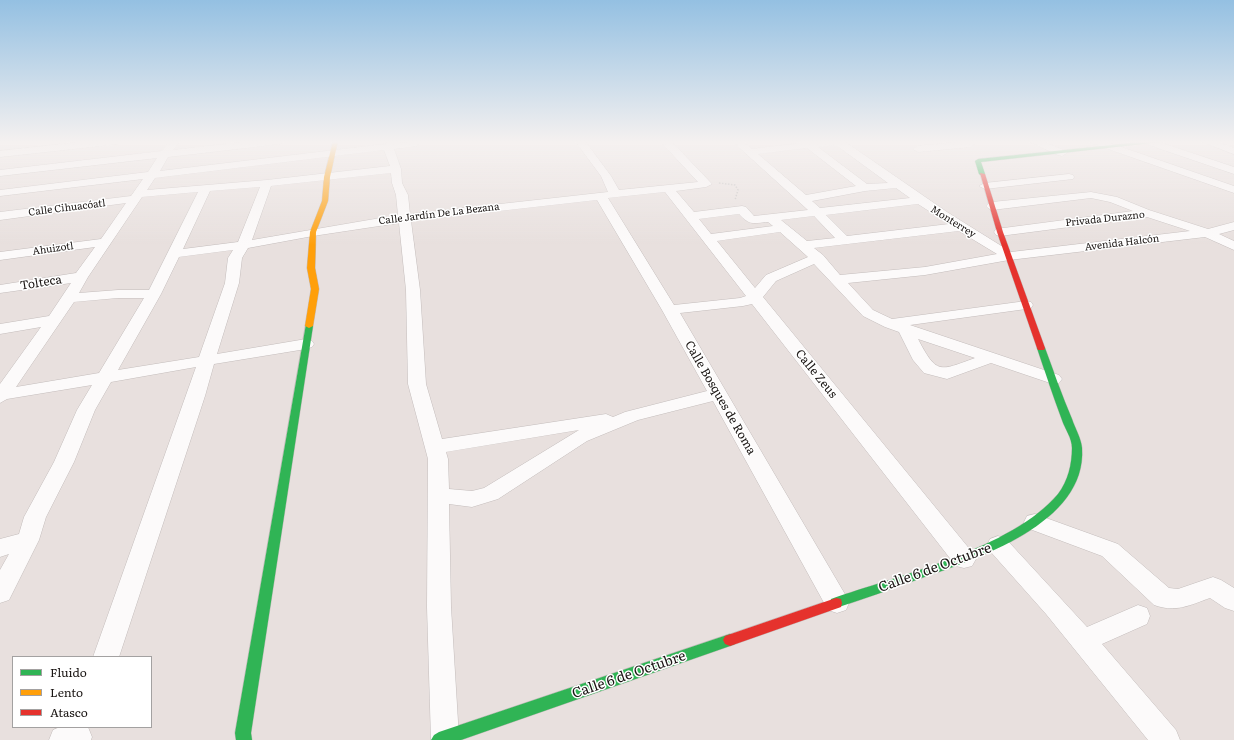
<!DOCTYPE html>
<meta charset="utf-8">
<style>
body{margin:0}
#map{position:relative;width:1234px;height:740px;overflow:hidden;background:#e8e0de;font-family:Literata,serif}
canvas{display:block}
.legend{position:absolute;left:12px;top:656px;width:140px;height:72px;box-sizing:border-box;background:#fff;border:1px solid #a3a1a1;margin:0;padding:5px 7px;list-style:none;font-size:12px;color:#1a1513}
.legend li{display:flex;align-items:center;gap:8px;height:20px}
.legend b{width:20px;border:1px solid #a3a1a1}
</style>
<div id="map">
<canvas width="1234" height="740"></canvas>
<ul class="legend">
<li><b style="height:5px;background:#30b455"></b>Fluido</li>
<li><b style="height:5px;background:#ff9f0a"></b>Lento</li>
<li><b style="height:5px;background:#e5322d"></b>Atasco</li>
</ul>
</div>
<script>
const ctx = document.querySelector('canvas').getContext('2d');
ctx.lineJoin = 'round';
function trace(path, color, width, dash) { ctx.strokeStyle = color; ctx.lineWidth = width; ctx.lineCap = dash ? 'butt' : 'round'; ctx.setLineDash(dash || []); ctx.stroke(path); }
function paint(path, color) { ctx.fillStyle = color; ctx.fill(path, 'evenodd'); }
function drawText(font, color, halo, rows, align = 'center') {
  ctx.font = font + ' Literata,serif'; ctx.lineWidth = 3; ctx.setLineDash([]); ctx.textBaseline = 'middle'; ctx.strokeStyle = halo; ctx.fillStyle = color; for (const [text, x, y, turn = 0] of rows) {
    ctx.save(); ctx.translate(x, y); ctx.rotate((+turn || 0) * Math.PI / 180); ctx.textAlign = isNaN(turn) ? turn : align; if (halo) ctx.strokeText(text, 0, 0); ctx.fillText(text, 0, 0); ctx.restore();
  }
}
const path = new Path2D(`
 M 719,183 L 735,185 L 738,190 L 735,200`);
const street = new Path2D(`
 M 89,141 L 124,141 L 119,144 L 0,157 L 0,151 Z
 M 170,141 L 180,141 L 173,150 L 251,141 L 285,141 L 280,144 L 168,157 L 160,171 L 385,144 L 389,141 L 400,141 L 399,143 L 417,142 L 419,144 L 417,146 L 394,149 L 401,169 L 402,183 L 408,195 L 410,214 L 608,192 L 601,176 L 575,141 L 585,141 L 611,176 L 619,190 L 698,182 L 660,141 L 671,141 L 712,184 L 706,187 L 676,191 L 694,212 L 742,206 L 746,207 L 754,216 L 808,210 L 732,141 L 743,141 L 752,149 L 801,143 L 799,141 L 844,141 L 947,212 L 1011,252 L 1190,231 L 1147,217 L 1000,236 L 996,235 L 994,232 L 996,229 L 1133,211 L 1110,202 L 1091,198 L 992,210 L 988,208 L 986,206 L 988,204 L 992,202 L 1091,192 L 1117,197 L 1149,210 L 1208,229 L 1234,222 L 1234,230 L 1219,234 L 1234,241 L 1234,250 L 1205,237 L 1009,260 L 925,275 L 848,283 L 873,310 L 892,319 L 1026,301 L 1031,302 L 1033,305 L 1031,308 L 1026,309 L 910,325 L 1059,375 L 1062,379 L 1059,383 L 1053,384 L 991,363 L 947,379 L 924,373 L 913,360 L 899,332 L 885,327 L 863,316 L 814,264 L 776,281 L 763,297 L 972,552 L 976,559 L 972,566 L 964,568 L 956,566 L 752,304 L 743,306 L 680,313 L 846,596 L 849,603 L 846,610 L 837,613 L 828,610 L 713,401 L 638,420 L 587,441 L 498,499 L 472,507 L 449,504 L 451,607 L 459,738 L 459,740 L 431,740 L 427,607 L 428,459 L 408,384 L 406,290 L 399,223 L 313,236 L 248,248 L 242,258 L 239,283 L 217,354 L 306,339 L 312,341 L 314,344 L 312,347 L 306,349 L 214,364 L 205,396 L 119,657 L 93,657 L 196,367 L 111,382 L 95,410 L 74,462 L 46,517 L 39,540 L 9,600 L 0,603 L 0,570 L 9,554 L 0,557 L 0,539 L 19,534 L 24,517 L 54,462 L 77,410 L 92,385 L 7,399 L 0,403 L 0,384 L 41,327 L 0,334 L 0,324 L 49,316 L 71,283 L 0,293 L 0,285 L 76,273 L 95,247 L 0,260 L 0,252 L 101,239 L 126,203 L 0,220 L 0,212 L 131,196 L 143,179 L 0,196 L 0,190 L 148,172 L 157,158 L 0,176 L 0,170 L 162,151 ZM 836,145 L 888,183 L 867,184 L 818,147 ZM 807,148 L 856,186 L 806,195 L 758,154 ZM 384,150 L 390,166 L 267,180 L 147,190 L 155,178 ZM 391,173 L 392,183 L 396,195 L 398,215 L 252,240 L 271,186 ZM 260,187 L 238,242 L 183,249 L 210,191 ZM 896,188 L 910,198 L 820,208 L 812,201 L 865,191 ZM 198,192 L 149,290 L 118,290 L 79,293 L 88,277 L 142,197 ZM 665,192 L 746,296 L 740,298 L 674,305 L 608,198 ZM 597,200 L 662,310 L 707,391 L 625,412 L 613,417 L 606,414 L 442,439 L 426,384 L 420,290 L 411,221 ZM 918,204 L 949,224 L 847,236 L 826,215 ZM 739,214 C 750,226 753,223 768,222 L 773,226 L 711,234 L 699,219 ZM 814,216 L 835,238 L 807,241 L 781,220 ZM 959,231 L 997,254 L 925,267 L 840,275 L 823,255 L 814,248 ZM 780,232 L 808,257 L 766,275 L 755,288 L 717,241 ZM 233,250 L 228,258 L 225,283 L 199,357 L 118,370 L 161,294 L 179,257 ZM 118,298 L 144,298 L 99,373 L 16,387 L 74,302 ZM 918,339 L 975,358 C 939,371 937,375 918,339 ZM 579,430 L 484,488 L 472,491 L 449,489 L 448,459 L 446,452 Z
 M 967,141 L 973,142 L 975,144 L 970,147 L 918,152 L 913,149 L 918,146 Z
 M 1028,141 L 1042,141 L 1066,151 L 1067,153 L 1062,156 L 1058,155 Z
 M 1089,141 L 1104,141 L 1234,186 L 1234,193 L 1091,143 Z
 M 1141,141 L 1156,141 L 1234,167 L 1234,174 L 1143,143 Z
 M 1200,141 L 1215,141 L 1234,148 L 1234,154 Z
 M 1069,174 L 1073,175 L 1074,177 L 1073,179 L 985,189 L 979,186 L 985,183 Z
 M 1035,514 L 1118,544 L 1169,588 L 1178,589 L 1213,577 L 1221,580 L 1234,588 L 1234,611 L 1225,608 L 1210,598 C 1190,605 1176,613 1154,605 L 1102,556 L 1027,528 L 1024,522 L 1027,516 Z
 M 998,536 L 1006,539 L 1087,627 L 1138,605 L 1147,608 L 1150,616 L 1147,624 L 1102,644 L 1176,730 L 1180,740 L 1148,740 L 1046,614 L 990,551 L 987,545 L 990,539 Z
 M 60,727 L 88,727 L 92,737 L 91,740 L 49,740 L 53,730 Z`);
const fast = new Path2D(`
 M 1150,141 L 1170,141 L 981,162 L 985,174 L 982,176 L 979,174 L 975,161 L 978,159 Z
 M 306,324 L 309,324 L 313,326 L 251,733 L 252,740 L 236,740 L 235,733 Z
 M 1041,345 L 1045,348 C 1054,372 1062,396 1072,419 C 1075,428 1081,438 1082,448 C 1087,524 976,559 919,579 C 891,589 864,599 836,608 L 831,607 L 830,603 L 831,599 C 897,576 1013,548 1058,494 C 1068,481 1072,464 1072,448 C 1072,438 1065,429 1062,420 C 1053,396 1045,372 1037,348 Z
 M 730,634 L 735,636 L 737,640 L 735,644 L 730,646 L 461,740 L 431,740 L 434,735 L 439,732 Z`);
const slow = new Path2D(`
 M 333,141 L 338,141 L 330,177 L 328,201 L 316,232 L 315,268 L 319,289 L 313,326 L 309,328 L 305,326 L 311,289 L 307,268 L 310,232 L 322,201 L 324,177 Z`);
const jam = new Path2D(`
 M 980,173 L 985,174 L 1003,232 L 1045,348 L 1044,350 L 1038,350 L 1037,348 L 997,232 Z
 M 836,598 L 841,599 L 842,603 L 841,607 L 730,646 L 725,644 L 723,640 L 725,636 Z`);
const farStreetnames = [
 ["Calle Cihuacóatl",67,208,-7],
 ["Calle Jardín De La Bezana",439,214,-7],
 ["Privada Durazno",1105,219,-6],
 ["Monterrey",953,222,32],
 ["Avenida Halcón",1122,243,-7],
 ["Ahuizotl",53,249,-8]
];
const streetNames = [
 ["Tolteca",41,283,-9],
 ["Calle Zeus",816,374,51],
 ["Calle Bosques de Roma",720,398,60]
];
const nearStreetnames = [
 ["Calle 6 de Octubre",935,568,-20],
 ["Calle 6 de Octubre",629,675,-19]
];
trace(street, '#c3bcbb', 1);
trace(fast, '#c3bcbb', 1);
trace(slow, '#c3bcbb', 1);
trace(jam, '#c3bcbb', 1);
trace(path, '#c5c3c2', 1.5, [1.5, 1.5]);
paint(street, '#fcfafa');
paint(fast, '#30b455');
paint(slow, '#ff9f0a');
paint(jam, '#e5322d');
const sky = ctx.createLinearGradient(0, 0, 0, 245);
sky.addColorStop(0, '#94c0e2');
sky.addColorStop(0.58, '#f5f1f0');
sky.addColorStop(1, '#f5f1f000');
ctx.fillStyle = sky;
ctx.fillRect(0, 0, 1234, 245);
drawText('10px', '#1a1513', '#fff', farStreetnames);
drawText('12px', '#1a1513', '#fff', streetNames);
drawText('14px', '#1a1513', '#fff', nearStreetnames);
</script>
